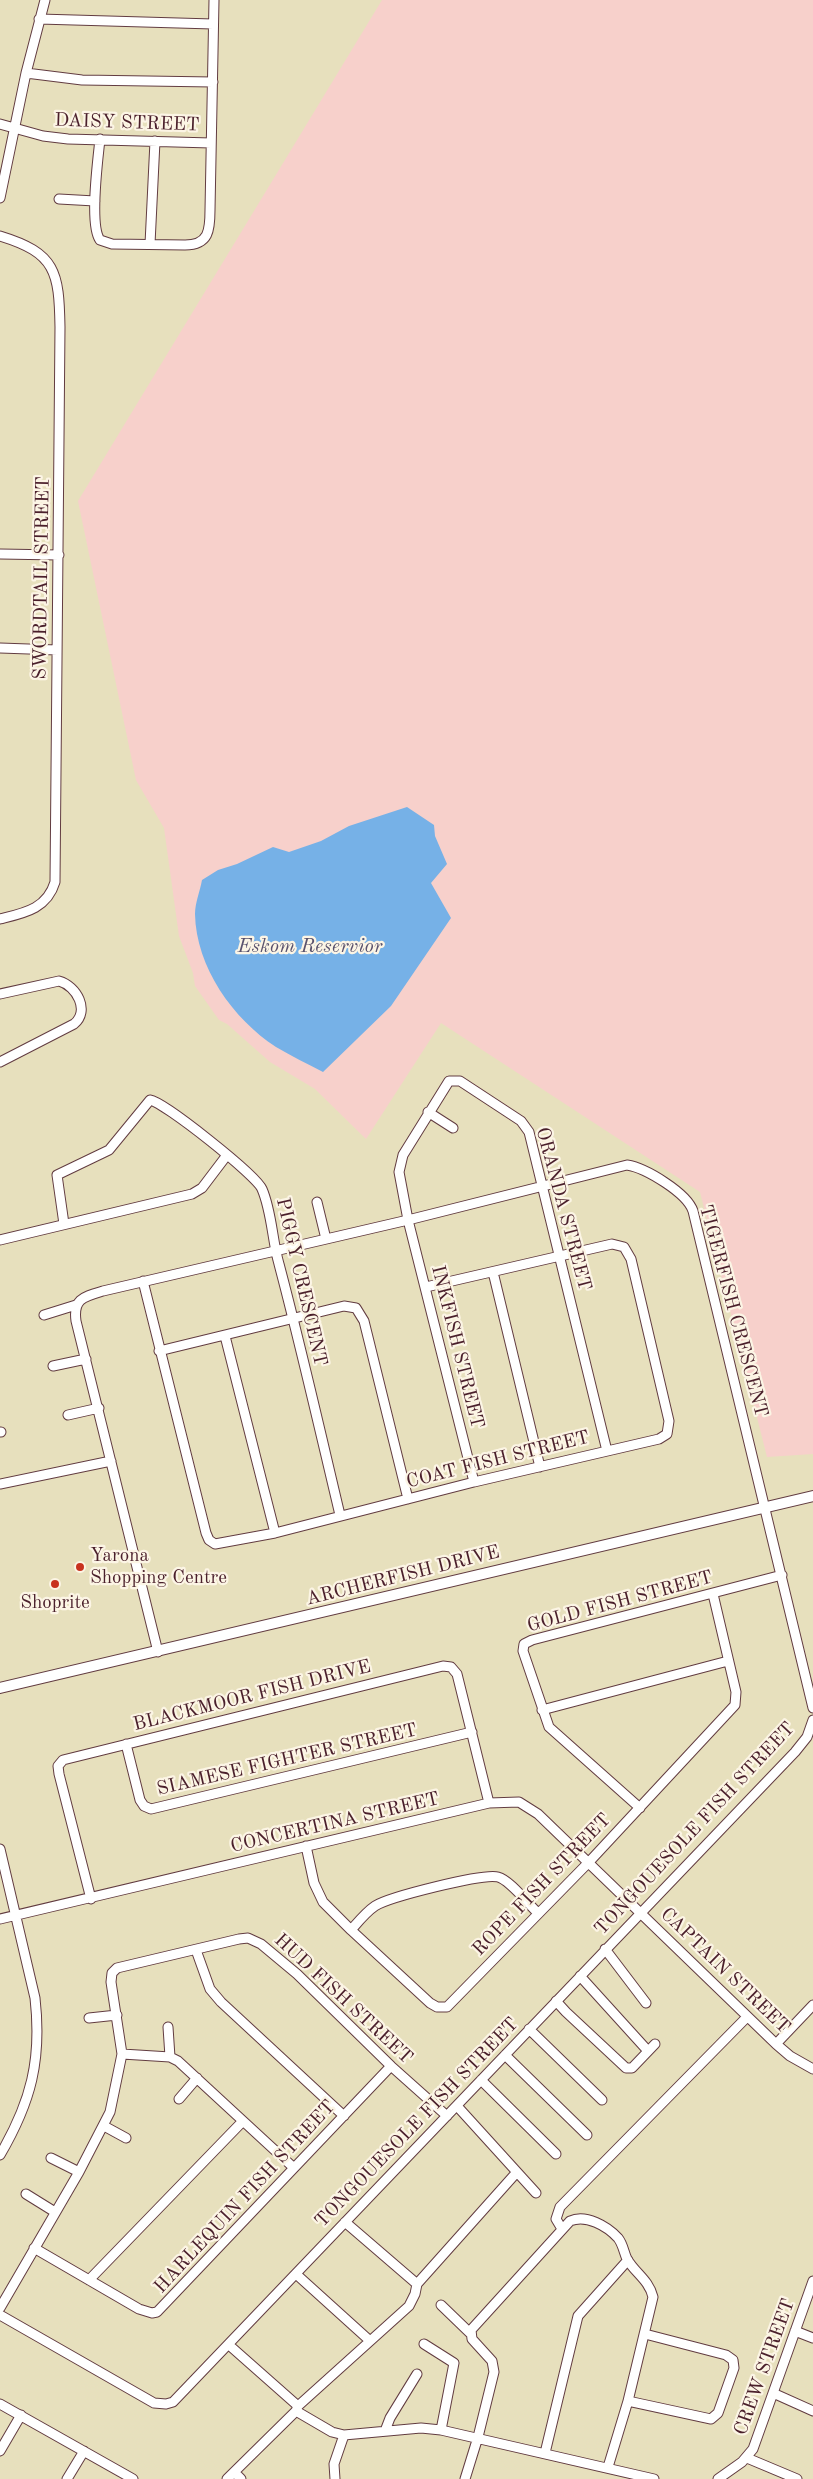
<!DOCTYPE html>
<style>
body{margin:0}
canvas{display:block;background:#e7e0bd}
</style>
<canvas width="813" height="2479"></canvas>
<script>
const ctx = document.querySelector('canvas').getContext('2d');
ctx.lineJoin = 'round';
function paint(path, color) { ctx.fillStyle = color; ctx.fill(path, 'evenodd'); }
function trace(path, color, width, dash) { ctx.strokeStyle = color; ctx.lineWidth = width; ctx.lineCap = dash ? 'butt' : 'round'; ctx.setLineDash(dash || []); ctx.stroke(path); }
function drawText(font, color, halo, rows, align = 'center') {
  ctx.font = font + ' "Old Standard TT",serif'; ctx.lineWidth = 4.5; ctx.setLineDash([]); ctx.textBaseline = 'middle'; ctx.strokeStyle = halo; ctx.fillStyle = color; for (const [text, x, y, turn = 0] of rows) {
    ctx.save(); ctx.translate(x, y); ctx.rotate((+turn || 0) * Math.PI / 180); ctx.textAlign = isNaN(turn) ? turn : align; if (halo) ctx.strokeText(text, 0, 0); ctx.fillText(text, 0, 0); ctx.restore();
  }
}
const built = new Path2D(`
 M 382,0 L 813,0 L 813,1454 L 767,1457 L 700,1192 L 441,1023 L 366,1139 L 315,1089 L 270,1062 L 227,1024 L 219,1020 L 195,986 L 193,973 L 179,936 L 164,828 L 136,780 L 78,501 Z`);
const water = new Path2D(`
 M 407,807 L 434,825 L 435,836 L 447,864 L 431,883 L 451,918 L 391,1006 L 323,1072 C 308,1064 291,1056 276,1047 C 233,1019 196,967 195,914 C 195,903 200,891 202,880 L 218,870 L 237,864 L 273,847 L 289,852 L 321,841 L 349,826 Z`);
const minor = new Path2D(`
 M 39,19 L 213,24
 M 26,73 L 82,80 L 213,82
 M 0,124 L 43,136 L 68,139 L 211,143
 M 100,139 C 98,159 89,225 100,240 L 112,244 L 185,245 C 209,245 210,230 210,210 L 214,0
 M 0,198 L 26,73 L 45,0
 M 59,199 L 95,201
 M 0,236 C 56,253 59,272 60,327 L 55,882 C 47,909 24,913 0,919
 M 150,244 L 155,141
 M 0,554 L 59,555
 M 0,648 L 57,650
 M 0,994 L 59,981 C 77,986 90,1011 74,1024 L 0,1062
 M 428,1112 L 453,1128
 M 317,1202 L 326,1239
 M 64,1224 L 57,1175 L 109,1150 L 150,1100 C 164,1102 256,1175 262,1189 C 272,1212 272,1240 279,1264 C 301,1347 320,1431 340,1515
 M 0,1240 L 192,1194 L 202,1188 L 227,1155
 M 493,1272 L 540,1467
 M 143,1281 L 206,1533 L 209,1540 L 215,1544 L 275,1533 L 474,1482 L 659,1439 L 667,1434 L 669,1421 L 631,1259 L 624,1247 L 612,1244 L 426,1287
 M 44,1315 L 76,1305
 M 225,1336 L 275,1533
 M 159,1351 L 344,1306 L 356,1308 L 364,1321 L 408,1499
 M 53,1366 L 86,1359
 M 68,1415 L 99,1408
 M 0,1432 L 1,1432
 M 474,1482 L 408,1220 L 399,1172 L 403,1155 L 449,1081 L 460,1081 L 521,1121 L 529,1132 L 607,1451
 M 0,1484 L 111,1461
 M 158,1652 L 76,1321 C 73,1299 83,1297 103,1291 L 408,1220 L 627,1165 C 646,1168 687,1193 693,1211 L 813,1708
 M 542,1710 L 728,1661
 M 126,1744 L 140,1800 L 144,1806 L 151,1809 L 472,1732
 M 640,1808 L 549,1727 L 523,1651 L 524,1644 L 532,1640 L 782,1575
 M 306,1846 L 314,1883 L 323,1902 L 351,1930 L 430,2003 L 437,2007 L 447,2007 L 589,1862 L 735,1705 L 736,1692 L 713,1594
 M 0,1849 L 35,1998 C 42,2060 31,2102 0,2155
 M 91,1899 L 59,1774 L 58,1766 L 63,1760 L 443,1666 L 451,1667 L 457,1674 L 489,1803
 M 0,1919 L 489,1803 L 519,1802 L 538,1814 L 776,2044 L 790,2056 L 813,2069
 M 351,1930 C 358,1922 366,1912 375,1906 C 389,1897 483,1873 498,1877 C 510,1880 528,1904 538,1913
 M 605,1949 L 646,2003
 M 196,1950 L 210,1989 L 221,2002 L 344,2116
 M 580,1976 L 648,2051
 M 556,2001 L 566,2012 L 626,2068 L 632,2068 L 655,2044
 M 89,2018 L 117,2015
 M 168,2027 L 170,2057
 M 529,2029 L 602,2100
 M 776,2044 L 813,2005
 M 122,2054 L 170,2057 L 178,2061 L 294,2168
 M 505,2055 L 587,2135
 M 481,2080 L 556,2154
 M 179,2099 L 197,2078
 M 457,2106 L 536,2193
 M 104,2126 L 126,2138
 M 51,2158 L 79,2172
 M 26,2194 L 55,2212
 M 345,2222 L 417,2284 L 517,2172
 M 562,2229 L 556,2219 L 560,2207 L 747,2017
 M 34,2248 L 139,2309 L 152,2313 L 157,2312 L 391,2066
 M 296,2274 L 369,2340
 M 89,2280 L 243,2121
 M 441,2305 L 470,2333
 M 0,2308 L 79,2172 L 110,2112 L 122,2054 L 111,1982 L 112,1973 L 117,1968 L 239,1939 L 248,1938 L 261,1944 L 297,1974 L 391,2066 L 447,2116
 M 0,2315 L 154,2403 L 166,2404 L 173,2402 L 795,1752 L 807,1737 L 813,1720
 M 795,2331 L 813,2338
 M 424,2344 L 454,2363 L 441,2430
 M 229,2345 L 298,2406
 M 773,2393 L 813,2411
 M 628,2401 L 711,2419 L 718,2413 L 734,2368 L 733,2360 L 726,2355 L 645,2334
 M 0,2404 L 133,2479
 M 296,2411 L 332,2432 L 344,2435 L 421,2428 L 441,2430 L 654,2479
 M 385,2431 L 390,2418 L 417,2374
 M 0,2451 L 21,2415
 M 545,2453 L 578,2316 L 628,2260
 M 747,2458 L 797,2479
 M 234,2472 L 241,2479
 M 67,2479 L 84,2451
 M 227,2479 L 296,2411 L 298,2406 L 409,2306 L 415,2294 L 417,2284
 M 335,2479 L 334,2464 L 344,2435
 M 465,2479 L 478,2437 L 494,2372 L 492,2361 L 472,2339 L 471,2330 L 570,2221 C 586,2214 607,2226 618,2238 C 623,2244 624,2253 627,2259 C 635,2273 649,2280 653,2297 L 628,2401 L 608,2467
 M 718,2479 L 742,2462 L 753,2449 L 813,2281`);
const tertiary = new Path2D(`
 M 0,1688 L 813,1496`);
const markers = [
 [80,1567,5,"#c8321e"],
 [55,1584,5,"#c8321e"]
];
const streetNames = [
 ["DAISY STREET",127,123,2],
 ["SWORDTAIL STREET",42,578,-89],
 ["ORANDA STREET",563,1209,75],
 ["PIGGY CRESCENT",301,1282,77],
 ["TIGERFISH CRESCENT",733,1311,75],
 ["INKFISH STREET",457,1347,76],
 ["COAT FISH STREET",498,1460,-14],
 ["ARCHERFISH DRIVE",403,1576,-14],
 ["GOLD FISH STREET",620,1602,-15],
 ["BLACKMOOR FISH DRIVE",252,1696,-14],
 ["SIAMESE FIGHTER STREET",287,1760,-13],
 ["CONCERTINA STREET",335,1823,-13],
 ["TONGOUESOLE FISH STREET",695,1829,-47],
 ["ROPE FISH STREET",542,1885,-46],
 ["CAPTAIN STREET",725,1971,44],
 ["HUD FISH STREET",343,1999,43],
 ["TONGOUESOLE FISH STREET",417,2123,-46],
 ["HARLEQUIN FISH STREET",245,2197,-47],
 ["CREW STREET",765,2367,-70]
];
const poiNames = [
 ["Yarona",90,1556],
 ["Shopping Centre",90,1578],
 ["Shoprite",55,1603,"center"]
];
const waterNames = [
 ["Eskom Reservior",310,947]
];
paint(built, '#f7d0cb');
paint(water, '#76b1e7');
trace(minor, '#623c41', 11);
trace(tertiary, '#623c41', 12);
trace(minor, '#fff', 9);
trace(tertiary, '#fff', 10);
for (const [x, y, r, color] of markers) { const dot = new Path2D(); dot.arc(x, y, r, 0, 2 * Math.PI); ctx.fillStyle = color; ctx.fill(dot); trace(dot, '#fcf5e5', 2); }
drawText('19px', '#4a1f2b', '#fcf5e5', streetNames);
drawText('19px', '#4a1f2b', '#fcf5e5', poiNames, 'left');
drawText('italic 20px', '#59526d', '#fcf5e5', waterNames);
</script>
